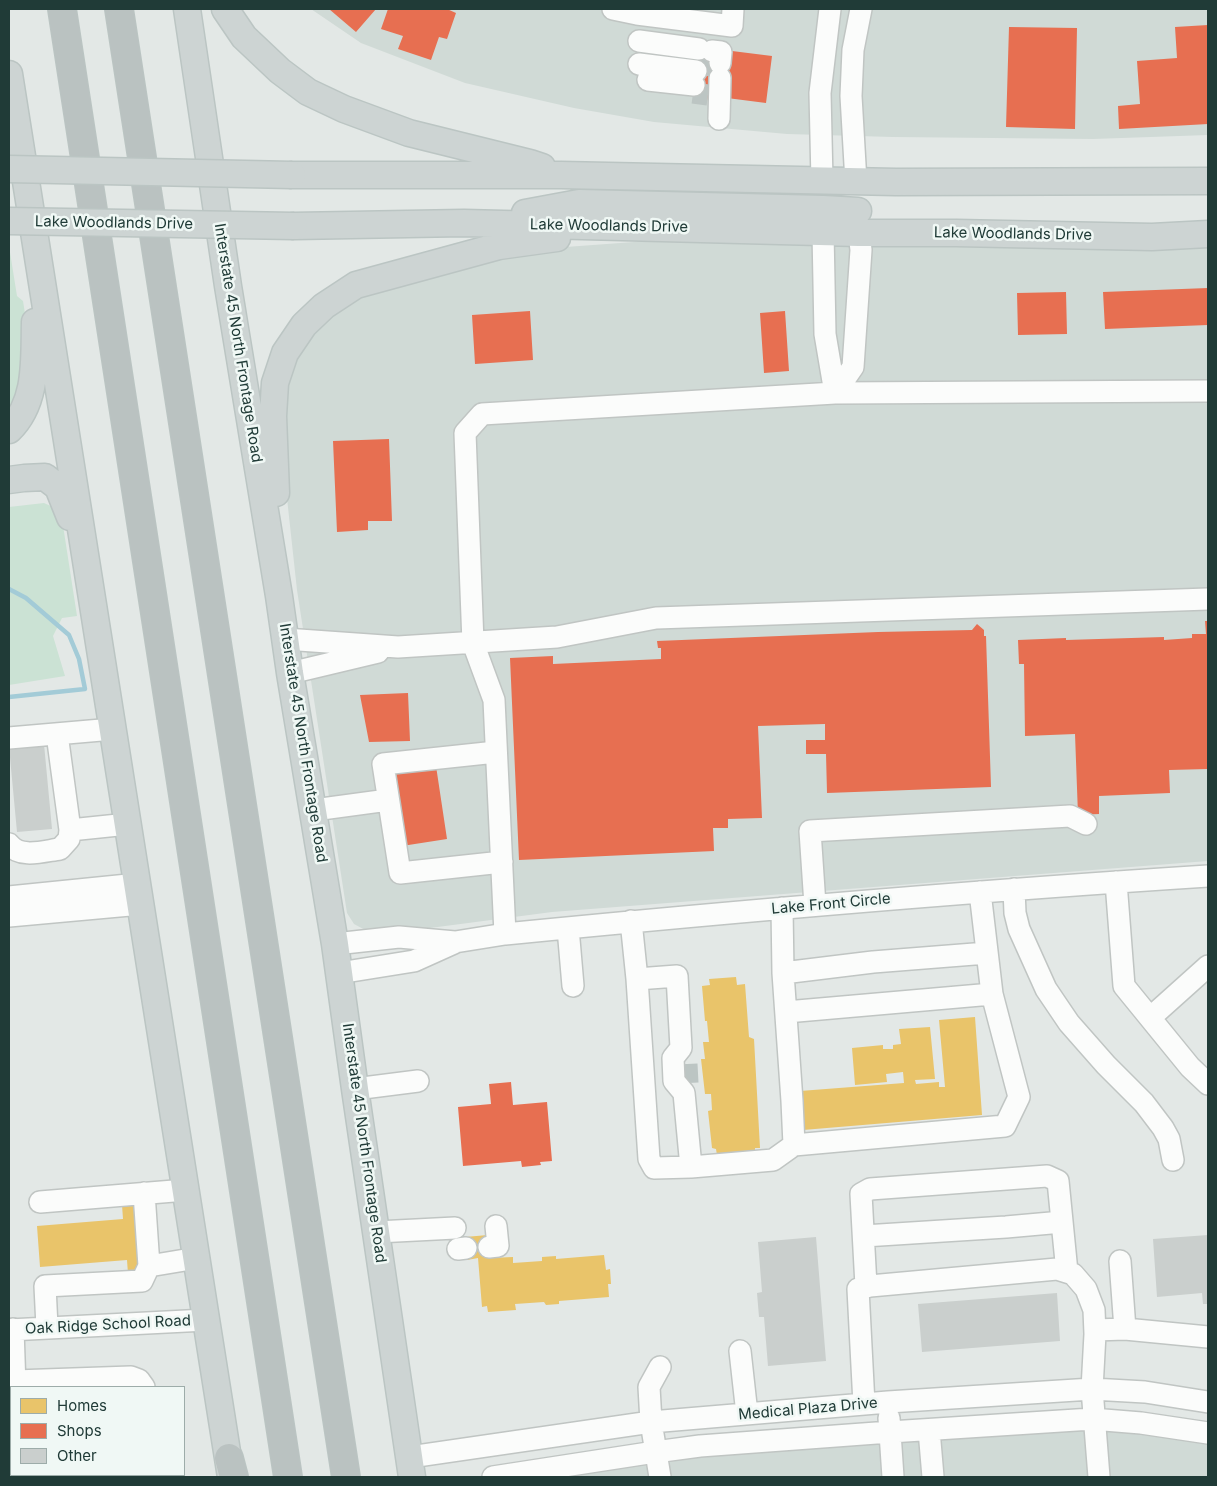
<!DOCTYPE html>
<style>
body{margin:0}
#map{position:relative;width:1217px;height:1486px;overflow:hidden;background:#e3e8e6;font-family:Inter,sans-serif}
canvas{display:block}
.frame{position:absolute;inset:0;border:10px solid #203b37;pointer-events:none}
.legend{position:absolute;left:10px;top:1386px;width:175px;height:90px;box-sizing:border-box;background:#f0f8f5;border:1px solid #9daca9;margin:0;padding:6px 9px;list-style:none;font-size:15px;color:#203b37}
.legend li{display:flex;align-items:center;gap:10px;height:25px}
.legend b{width:25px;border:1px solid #9daca9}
</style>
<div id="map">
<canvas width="1217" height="1486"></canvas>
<div class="frame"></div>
<ul class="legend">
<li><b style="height:14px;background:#e9c46a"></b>Homes</li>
<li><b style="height:14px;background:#e76f51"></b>Shops</li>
<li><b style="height:14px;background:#cacfcd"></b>Other</li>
</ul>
</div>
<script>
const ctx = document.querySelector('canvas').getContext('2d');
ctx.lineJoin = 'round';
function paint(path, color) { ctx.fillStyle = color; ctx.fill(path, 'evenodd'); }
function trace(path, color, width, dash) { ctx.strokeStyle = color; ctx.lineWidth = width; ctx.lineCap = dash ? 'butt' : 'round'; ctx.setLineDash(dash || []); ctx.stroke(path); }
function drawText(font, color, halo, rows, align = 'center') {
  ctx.font = font + ' Inter,sans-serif'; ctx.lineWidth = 5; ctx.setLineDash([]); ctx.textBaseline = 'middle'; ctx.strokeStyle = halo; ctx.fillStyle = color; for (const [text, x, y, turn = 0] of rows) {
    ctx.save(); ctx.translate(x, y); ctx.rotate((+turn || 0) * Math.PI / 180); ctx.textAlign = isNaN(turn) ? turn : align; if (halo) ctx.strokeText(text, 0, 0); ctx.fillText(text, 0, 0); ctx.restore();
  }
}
const built = new Path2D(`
 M 311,9 L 1208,9 L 1208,135 L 1093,139 L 893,137 L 787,134 L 654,122 L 574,108 L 465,83 L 361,43 Z
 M 675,239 L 1208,245 L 1208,861 L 552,912 L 430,928 L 395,928 L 369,932 L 354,924 L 347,913 L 297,590 L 280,434 L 281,404 L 298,351 L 315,328 L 363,294 L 479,261 L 552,248 Z
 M 1077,1425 L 1208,1440 L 1208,1477 L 545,1477 L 690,1455 Z`);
const green = new Path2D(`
 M 9,246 L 17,296 L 23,301 L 29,339 L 25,376 L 9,411 Z
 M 44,503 L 55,508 L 62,519 L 77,616 L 62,618 L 53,636 L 65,676 L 9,685 L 9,507 Z`);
const homes = new Path2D(`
 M 736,977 L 737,985 L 745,984 L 749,1037 L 754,1039 L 760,1148 L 755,1148 L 755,1153 L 717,1155 L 716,1149 L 712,1148 L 708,1111 L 712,1110 L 711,1094 L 705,1094 L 701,1059 L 705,1059 L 703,1042 L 709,1042 L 707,1021 L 705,1021 L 702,986 L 710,985 L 709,979 Z
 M 975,1017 L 982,1115 L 803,1130 L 800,1091 L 904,1083 L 903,1072 L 886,1074 L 887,1082 L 855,1085 L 852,1048 L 883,1045 L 883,1049 L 893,1049 L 893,1045 L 901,1044 L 899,1029 L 930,1027 L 935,1079 L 915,1080 L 916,1084 L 939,1082 L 939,1087 L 945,1087 L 939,1020 Z
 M 138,1204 L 144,1273 L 128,1274 L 127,1260 L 40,1267 L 37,1226 L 123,1219 L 122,1205 Z
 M 488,1235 L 490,1258 L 513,1257 L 513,1263 L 542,1261 L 542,1257 L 556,1256 L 556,1259 L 604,1255 L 606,1270 L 610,1269 L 611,1284 L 608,1284 L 609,1297 L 559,1301 L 559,1304 L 546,1305 L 544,1302 L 515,1304 L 516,1310 L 488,1312 L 487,1306 L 482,1307 L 478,1258 L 467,1260 L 465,1237 Z`);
const shops = new Path2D(`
 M 329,9 L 376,9 L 356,32 Z
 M 388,9 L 447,9 L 456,13 L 447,39 L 439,37 L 431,60 L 398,49 L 403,36 L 381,29 Z
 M 1208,25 L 1208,124 L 1119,129 L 1118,106 L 1140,104 L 1137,61 L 1177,58 L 1175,27 Z
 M 1009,27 L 1077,28 L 1075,129 L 1006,127 Z
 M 699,45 L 730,64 L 732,51 L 772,56 L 766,103 L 727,98 L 710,77 L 707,101 L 693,99 Z
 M 1208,288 L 1208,325 L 1105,329 L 1103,292 Z
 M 1066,292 L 1067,334 L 1018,335 L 1017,293 Z
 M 530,311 L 533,360 L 475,364 L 472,315 Z
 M 785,311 L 789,371 L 764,373 L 760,313 Z
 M 389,439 L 392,521 L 368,521 L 368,530 L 337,532 L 333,441 Z
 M 1205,621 L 1208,621 L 1208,769 L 1169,770 L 1170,793 L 1099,796 L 1099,814 L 1078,815 L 1075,734 L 1025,736 L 1024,664 L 1019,664 L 1018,640 L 1066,638 L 1066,640 L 1164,637 L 1164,640 L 1192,638 L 1192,634 L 1206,634 Z
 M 977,624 L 984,630 L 984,636 L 986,636 L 991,787 L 827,793 L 826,754 L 806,754 L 806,740 L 825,740 L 825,724 L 758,726 L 762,818 L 728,819 L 728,828 L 713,828 L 714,851 L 519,860 L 510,658 L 553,656 L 553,664 L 661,659 L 661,648 L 658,648 L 657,641 L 878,632 L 972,630 Z
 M 408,693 L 410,741 L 369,742 L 360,695 Z
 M 436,766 L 447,839 L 402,846 L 392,772 Z
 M 511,1082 L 513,1105 L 547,1102 L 552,1161 L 540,1162 L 541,1165 L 522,1167 L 521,1161 L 463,1166 L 458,1107 L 491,1104 L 489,1084 Z
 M 40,1475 L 125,1475 L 125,1477 L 40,1477 Z`);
const stream = new Path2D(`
 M 9,589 L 26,598 L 69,635 L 79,659 L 85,689 L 9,697`);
const building = new Path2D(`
 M 44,744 L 52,829 L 17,832 L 9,747 Z
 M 1208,1235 L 1208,1304 L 1203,1304 L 1202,1293 L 1157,1297 L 1153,1239 Z
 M 816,1237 L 826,1361 L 768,1366 L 764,1317 L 759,1317 L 757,1293 L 762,1292 L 758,1242 Z
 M 1057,1293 L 1060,1341 L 922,1352 L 918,1304 Z`);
const minorTunnel = new Path2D(`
 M 697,64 L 720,67
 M 693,93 L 708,95
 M 687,1064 L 688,1083`);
const minor = new Path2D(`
 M 613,9 L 637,14 L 732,26 L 733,9
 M 639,41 L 699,49
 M 712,51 L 721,52 L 720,63
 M 639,64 L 696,71
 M 648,80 L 694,85
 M 719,119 L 720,78
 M 822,181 L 820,93 L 830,9
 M 856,182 L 851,96 L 853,50 L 861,9
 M 823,232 L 825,334 L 835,393
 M 835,393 L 853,367 L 861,250 L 859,233
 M 285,639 L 398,647 L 557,637 L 656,618 L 1208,599
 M 290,673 L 378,652
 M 9,738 L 113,729
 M 496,752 L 383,764 L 400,873 L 502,862
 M 314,810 L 388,800
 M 70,830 L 128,824
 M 9,844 C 20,859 44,851 60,849 L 69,839 L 70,830 L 57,734
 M 1116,882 L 1124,986 L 1190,1067 L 1208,1084
 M 1014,889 L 1015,913 L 1019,929 L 1046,989 L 1069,1023 L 1106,1065 L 1144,1103 L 1163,1128 L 1169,1139 L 1173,1160
 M 9,897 L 138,884
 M 815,905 L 810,831 L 1070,816 L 1086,824
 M 9,916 L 141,904
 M 631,921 L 637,979 L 677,976 L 681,1048 L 673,1058 L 674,1081 L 684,1093 L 691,1167 L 773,1160 L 794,1145 L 792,1101 L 783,973 L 782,908
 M 568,928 L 573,986
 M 505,934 L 494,700 L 473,643 L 465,433 L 482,414 L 835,393 L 1208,391
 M 335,944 L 399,937 L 455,942 L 505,934 C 739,911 973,891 1208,876
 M 339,973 L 414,961 L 454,943
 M 783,973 L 873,962 L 987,953
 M 637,979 L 649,1159 L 654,1168 L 691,1167
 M 786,1012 L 992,994 L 980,892
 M 1150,1018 L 1208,966
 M 355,1089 L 418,1081
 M 794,1145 L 1005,1126 L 1019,1097 L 992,994
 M 144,1193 L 149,1266
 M 40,1202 L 186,1190
 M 377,1232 L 455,1228
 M 864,1236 L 1006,1227 L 1062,1222
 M 489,1247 L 498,1246 L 496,1226
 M 458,1249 L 466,1248
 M 1120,1261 L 1125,1329
 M 866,1286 L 861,1194 L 870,1189 L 1047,1176 L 1058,1181 L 1067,1272
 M 47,1327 L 45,1286 L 142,1281 L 149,1266 L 197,1258
 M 13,1329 L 15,1387
 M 9,1330 L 206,1320
 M 1095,1330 L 1125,1329 L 1208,1337
 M 740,1351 L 747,1414
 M 660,1367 L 649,1387 L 651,1422 L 660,1477
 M 15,1381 L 131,1377 L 139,1380 L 144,1387
 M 864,1404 L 858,1289 L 870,1286 L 1057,1269 L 1073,1274 L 1086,1289 L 1094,1310 L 1095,1334 L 1092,1389 L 1099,1477
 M 9,1418 L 11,1418
 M 889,1418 L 893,1477
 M 929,1430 L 933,1477
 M 410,1457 L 651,1422 L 888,1402 L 1092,1389 L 1145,1392 L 1208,1402
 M 18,1475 L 18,1477
 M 153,1475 L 153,1477
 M 493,1477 L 655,1452 L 700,1446 L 890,1432 L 1092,1419 L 1141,1423 L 1208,1433`);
const major = new Path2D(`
 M 187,9 L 228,286 L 279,596 L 290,673 L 335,944 L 355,1089 L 412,1477
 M 225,9 L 244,37 L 280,71 L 308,92 L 344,109 L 409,133 L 530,163 L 542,167
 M 9,74 L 231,1477
 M 292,175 L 561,175 L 896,182 L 1208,181
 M 525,213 L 579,203 L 823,209 L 858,211
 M 294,226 L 464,223 L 859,233 L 956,233 L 1152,237 L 1208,234
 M 9,430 C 38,402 34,359 35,322
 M 9,480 L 24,478 L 45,477 L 58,487 L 70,517
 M 276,493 L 273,416 L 275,383 L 285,353 L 304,325 L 324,306 L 356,285 L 499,246 L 557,238`);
const highway = new Path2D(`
 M 62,9 L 288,1477
 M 119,9 L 346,1477
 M 229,1458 L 234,1477`);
const majorBridge = new Path2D(`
 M 9,169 L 292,175
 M 9,221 L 294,226`);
const streetNames = [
 ["Lake Woodlands Drive",114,223,1],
 ["Lake Woodlands Drive",609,226,1],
 ["Lake Woodlands Drive",1013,234,1],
 ["Interstate 45 North Frontage Road",238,343,81],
 ["Interstate 45 North Frontage Road",303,743,81],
 ["Lake Front Circle",831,904,-5],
 ["Interstate 45 North Frontage Road",364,1143,82],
 ["Oak Ridge School Road",108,1325,-3],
 ["Medical Plaza Drive",808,1409,-5]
];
paint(built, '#d0dad6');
paint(green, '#cbe2d4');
paint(homes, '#e9c46a');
paint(shops, '#e76f51');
trace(stream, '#a3cbd7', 4.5);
paint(building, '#cacfcd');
trace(minorTunnel, '#bcc5c3', 21, [21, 11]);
trace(minor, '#c0c5c3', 24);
trace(major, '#bbc5c3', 29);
trace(highway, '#bbc5c3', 30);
trace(minor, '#fbfcfb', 21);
trace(major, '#cdd4d3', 26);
trace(highway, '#bac2c1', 28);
trace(majorBridge, '#bbc5c3', 29, []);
trace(majorBridge, '#cdd4d3', 26);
drawText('15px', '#203b37', '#f0f8f5', streetNames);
</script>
